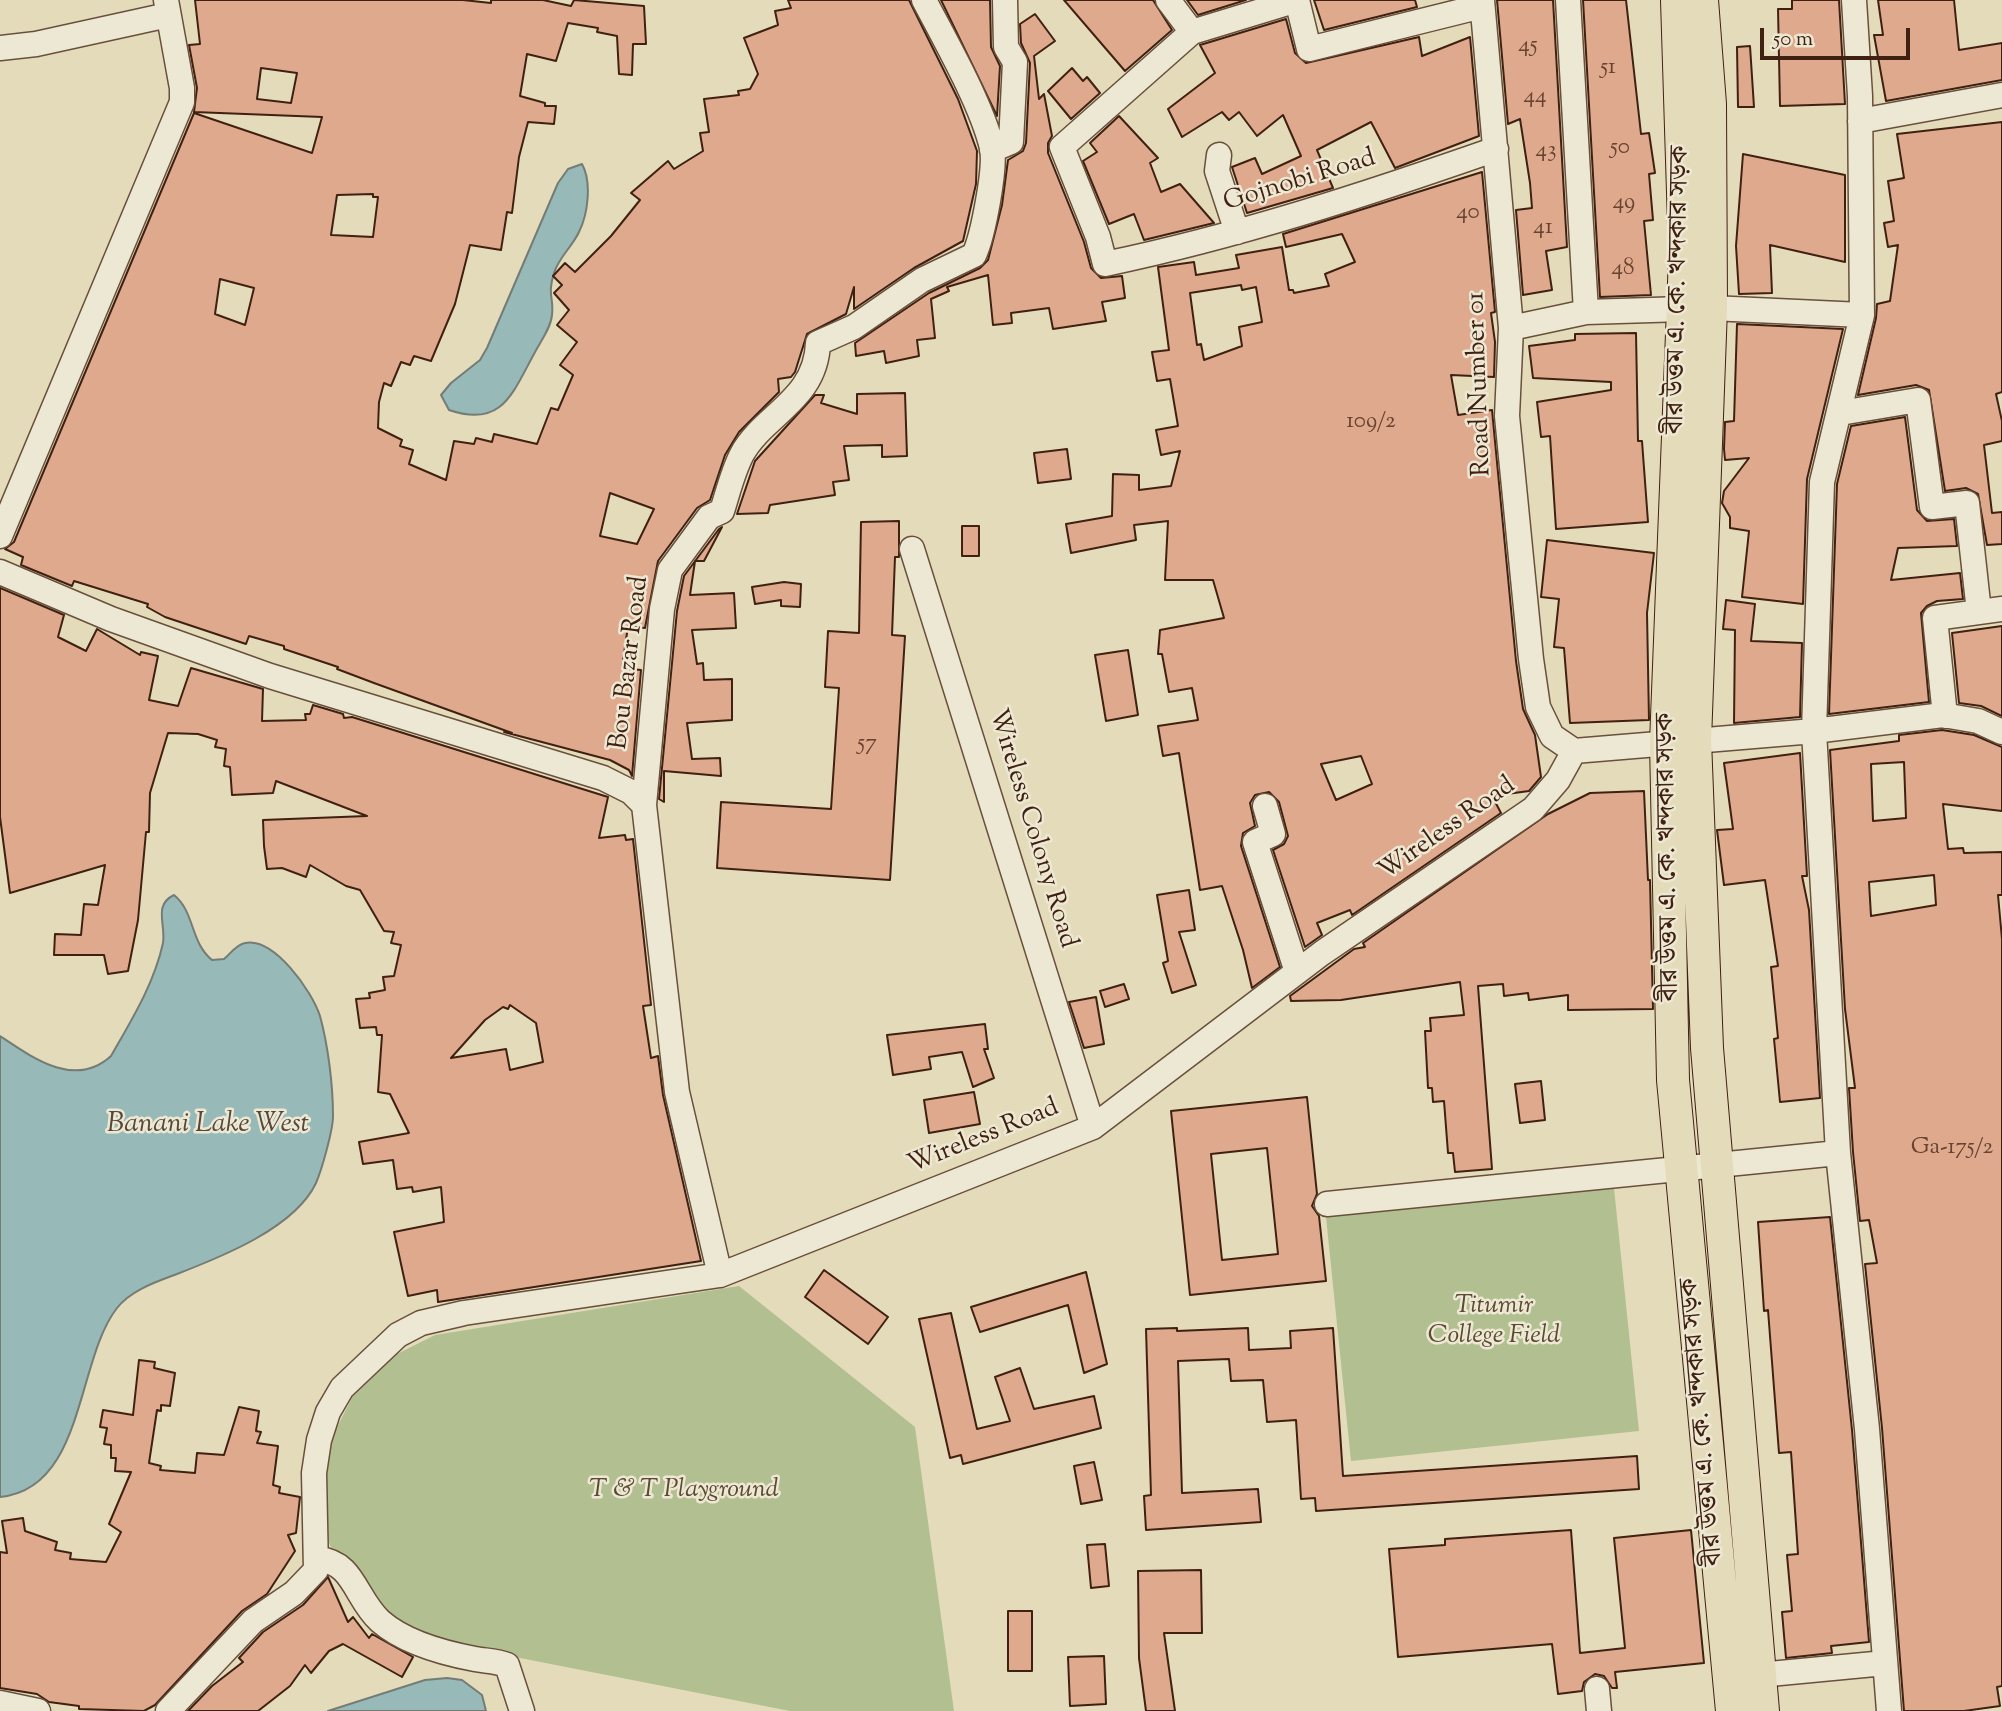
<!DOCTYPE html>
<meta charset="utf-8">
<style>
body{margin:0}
#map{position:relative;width:2002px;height:1711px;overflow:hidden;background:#e4dbbb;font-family:"Sorts Mill Goudy",serif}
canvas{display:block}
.scale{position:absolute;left:1760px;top:28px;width:150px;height:32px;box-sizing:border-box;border:4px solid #402111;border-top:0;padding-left:9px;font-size:21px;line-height:24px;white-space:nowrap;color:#402111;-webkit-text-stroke:5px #ede8d3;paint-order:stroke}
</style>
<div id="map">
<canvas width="2002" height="1711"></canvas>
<div class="scale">50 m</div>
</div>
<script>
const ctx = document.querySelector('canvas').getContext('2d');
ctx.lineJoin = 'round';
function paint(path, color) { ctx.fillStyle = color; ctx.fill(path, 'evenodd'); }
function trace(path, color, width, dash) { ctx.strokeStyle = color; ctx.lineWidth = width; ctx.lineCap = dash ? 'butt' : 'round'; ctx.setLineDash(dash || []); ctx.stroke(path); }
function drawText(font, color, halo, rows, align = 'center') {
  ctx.font = font + ' "Sorts Mill Goudy","Noto Serif Bengali",serif'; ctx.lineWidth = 5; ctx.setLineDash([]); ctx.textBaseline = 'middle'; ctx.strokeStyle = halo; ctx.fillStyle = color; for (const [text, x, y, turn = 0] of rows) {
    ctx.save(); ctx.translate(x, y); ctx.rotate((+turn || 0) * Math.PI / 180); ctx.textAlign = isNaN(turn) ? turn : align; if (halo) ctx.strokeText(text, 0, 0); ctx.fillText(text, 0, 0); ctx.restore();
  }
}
const green = new Path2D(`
 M 1614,1188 L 1639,1431 L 1351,1461 L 1326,1217 Z
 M 739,1286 L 915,1427 L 954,1711 L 790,1711 L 408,1636 L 340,1570 L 322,1525 L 325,1474 L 334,1433 L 356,1390 L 387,1359 L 435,1335 Z`);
const water = new Path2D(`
 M 582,164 C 592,182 588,214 579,232 C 572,247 559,257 554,273 C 547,295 554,297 552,315 C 551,328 540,342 534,354 C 512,394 502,428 449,410 L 441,395 L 451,383 L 480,360 L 487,348 L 558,183 L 568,169 Z
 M 174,895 C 195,912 190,942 212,960 L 224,959 C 230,954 237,944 245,943 C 274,937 312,991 320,1016 C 328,1045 333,1085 333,1116 C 333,1130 322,1169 316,1183 C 295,1228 221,1257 177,1274 C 156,1282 131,1290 117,1308 C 76,1360 85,1489 0,1497 L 0,1036 C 33,1058 75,1089 111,1056 C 132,1019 154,984 163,943 C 166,924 153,905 174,895 Z
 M 447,1678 L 462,1680 L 482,1695 L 486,1711 L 328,1711 L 425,1680 Z`);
const building = new Path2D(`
 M 195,0 L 463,0 L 491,3 L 491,0 L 543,0 L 571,6 L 574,0 L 644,6 L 646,44 L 633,44 L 632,75 L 619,74 L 617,36 L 597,32 L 598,28 L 568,23 L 556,61 L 527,54 L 520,96 L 545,103 L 545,106 L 556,106 L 554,124 L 528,122 L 519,157 L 512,213 L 507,212 L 501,250 L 470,245 L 455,304 L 431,361 L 414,356 L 410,365 L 401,362 L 391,386 L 384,383 L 379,402 L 378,428 L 402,440 L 400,446 L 413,450 L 409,464 L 446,480 L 454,441 L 474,444 L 476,438 L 492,442 L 494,434 L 537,444 L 551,408 L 558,410 L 573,375 L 560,365 L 577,342 L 557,325 L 569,310 L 554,293 L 562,285 L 553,276 L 565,263 L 575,272 L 611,236 L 640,200 L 631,193 L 668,161 L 674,169 L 703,151 L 700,133 L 709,132 L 704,99 L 739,95 L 738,91 L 750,89 L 758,74 L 744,38 L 778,25 L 775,11 L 791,8 L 788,0 L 909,0 L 958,99 L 977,151 L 976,184 L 963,241 L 914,268 L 854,309 L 854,287 L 846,314 L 807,334 L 795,372 L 791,377 L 778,379 L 779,392 L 739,432 L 725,455 L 710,500 L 697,508 L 658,561 L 645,628 L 628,626 L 622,668 L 641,670 L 632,776 L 629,770 L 610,760 L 504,732 L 512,733 L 374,683 L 337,669 L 338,667 L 284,649 L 284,646 L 249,636 L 246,644 L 165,617 L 147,607 L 148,604 L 74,581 L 72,586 L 21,565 L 23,557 L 5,549 L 14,542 L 194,113 L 312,153 L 322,117 L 194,112 L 197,88 L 189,45 L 200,44 ZM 261,68 L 297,73 L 291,103 L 257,99 ZM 373,194 L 373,197 L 378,197 L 373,237 L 331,235 L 337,195 ZM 220,279 L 254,288 L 245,325 L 215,314 ZM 610,493 L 654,509 L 637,544 L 600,536 Z
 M 941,0 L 990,0 L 991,47 L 1000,66 L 997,116 Z
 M 1064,0 L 1153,0 L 1172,30 L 1125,71 Z
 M 1187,0 L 1246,0 L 1198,15 Z
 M 1314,0 L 1415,0 L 1417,7 L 1324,30 Z
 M 1497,0 L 1553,0 L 1567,247 L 1546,251 L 1552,290 L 1523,295 L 1516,210 L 1532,208 L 1530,183 L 1520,119 L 1508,124 Z
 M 1583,0 L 1626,0 L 1641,134 L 1649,133 L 1655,173 L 1649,174 L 1653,220 L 1644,221 L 1651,295 L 1600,297 Z
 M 1792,0 L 1839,0 L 1845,104 L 1780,106 L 1778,9 L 1792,9 Z
 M 1878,0 L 1954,0 L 1959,50 L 2002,43 L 2002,80 L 1886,101 L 1874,35 L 1883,35 Z
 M 1035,14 L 1055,41 L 1034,56 L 1039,99 L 1044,94 L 1052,136 L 1048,143 L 1048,153 L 1084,242 L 1091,268 L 1101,278 L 1122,276 L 1125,298 L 1102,302 L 1106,321 L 1053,329 L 1049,308 L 1011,313 L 1012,323 L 993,325 L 988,275 L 947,287 L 949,291 L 931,299 L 935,338 L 917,340 L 919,356 L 886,363 L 884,351 L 856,356 L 855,343 L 929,293 L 980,268 L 988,260 L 1002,205 L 1008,160 L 1023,151 L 1026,143 L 1030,63 L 1021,43 L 1020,24 Z
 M 1286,19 L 1295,53 L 1306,63 L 1419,37 L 1422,56 L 1470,37 L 1479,136 L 1395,168 L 1371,122 L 1317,150 L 1333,188 L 1247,213 L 1232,167 L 1255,158 L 1262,174 L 1301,156 L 1283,115 L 1257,136 L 1239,112 L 1229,120 L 1222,112 L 1182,137 L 1168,109 L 1215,73 L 1200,45 Z
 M 1750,46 L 1754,107 L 1738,107 L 1737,47 Z
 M 1072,68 L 1083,81 L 1087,77 L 1100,93 L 1071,119 L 1048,91 Z
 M 1119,116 L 1158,158 L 1150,163 L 1161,192 L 1180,184 L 1214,223 L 1144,240 L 1134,214 L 1109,224 L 1083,161 L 1097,152 L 1090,143 Z
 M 2002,122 L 2002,392 L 1996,394 L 2002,421 L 2002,441 L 1984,445 L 1992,513 L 2002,512 L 2002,544 L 1987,545 L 1978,494 L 1966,488 L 1945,491 L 1929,390 L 1916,385 L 1858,395 L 1876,318 L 1877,304 L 1890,301 L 1898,245 L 1888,247 L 1884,223 L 1894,221 L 1888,181 L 1904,178 L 1897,134 Z
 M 1743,154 L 1845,175 L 1845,262 L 1770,245 L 1772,293 L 1739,294 L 1736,246 Z
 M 1482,172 L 1495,312 L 1491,313 L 1495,342 L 1494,377 L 1451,375 L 1458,415 L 1492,410 L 1516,661 L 1523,709 L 1535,735 L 1541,777 L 1529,791 L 1492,796 L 1501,813 L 1352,915 L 1350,910 L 1317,923 L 1322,935 L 1305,947 L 1273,850 L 1284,844 L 1288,836 L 1279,802 L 1269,792 L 1255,795 L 1250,803 L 1255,826 L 1243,833 L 1241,846 L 1280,967 L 1252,988 L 1243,950 L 1222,886 L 1200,890 L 1179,753 L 1163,756 L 1158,726 L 1198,720 L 1192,688 L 1169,692 L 1162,654 L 1158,654 L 1160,630 L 1224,618 L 1213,580 L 1165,580 L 1168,521 L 1134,525 L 1136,540 L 1071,553 L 1066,524 L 1112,516 L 1113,474 L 1139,475 L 1139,490 L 1171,486 L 1180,451 L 1161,455 L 1156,430 L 1178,426 L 1170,379 L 1157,381 L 1152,352 L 1169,350 L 1158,267 L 1194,262 L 1196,275 L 1239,268 L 1236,255 L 1282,247 L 1289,290 L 1293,290 L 1294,293 L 1329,286 L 1325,274 L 1355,262 L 1342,234 L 1286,247 L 1283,234 ZM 1241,285 L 1242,290 L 1256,287 L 1262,322 L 1239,327 L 1242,346 L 1204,360 L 1201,344 L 1197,345 L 1190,293 ZM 1361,756 L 1372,784 L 1336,800 L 1321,764 Z
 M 1737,324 L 1843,329 L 1807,479 L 1803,604 L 1742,597 L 1749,531 L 1730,528 L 1730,517 L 1722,503 L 1724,491 L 1749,458 L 1725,460 L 1724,449 L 1725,422 L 1734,421 Z
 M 1636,333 L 1638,441 L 1642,441 L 1648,522 L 1556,529 L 1550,436 L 1541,437 L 1537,402 L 1611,390 L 1611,382 L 1533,378 L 1529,346 L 1575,340 L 1575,334 Z
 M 905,393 L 907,456 L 882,457 L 882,445 L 844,446 L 849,480 L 833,482 L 835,495 L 770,505 L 768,513 L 737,514 L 755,461 L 815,395 L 824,395 L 821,403 L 857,414 L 857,394 Z
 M 1905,417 L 1917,510 L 1927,521 L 1954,519 L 1957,546 L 1898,548 L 1891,580 L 1960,573 L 1963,599 L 1937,601 L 1927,606 L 1921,613 L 1929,702 L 1829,714 L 1837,484 L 1851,426 Z
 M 1067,449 L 1071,479 L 1038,483 L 1034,453 Z
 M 899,521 L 899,557 L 895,557 L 892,635 L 905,636 L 890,880 L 717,868 L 721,802 L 831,809 L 839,688 L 825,687 L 828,631 L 859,633 L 861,522 Z
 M 962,526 L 979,526 L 979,556 L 962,556 Z
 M 722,527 L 704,561 L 695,561 L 690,595 L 734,593 L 736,628 L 692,630 L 697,664 L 703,663 L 704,680 L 732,679 L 732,720 L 687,723 L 692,759 L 720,758 L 721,776 L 664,771 L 664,802 L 659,799 L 677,611 L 684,576 L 719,529 Z
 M 1547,540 L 1654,553 L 1647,613 L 1649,720 L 1570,723 L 1564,648 L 1554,647 L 1559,599 L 1541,597 Z
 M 784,582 L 801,584 L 800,607 L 781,606 L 781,600 L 755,604 L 752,587 Z
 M 0,588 L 64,615 L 58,637 L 86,651 L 97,629 L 140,655 L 141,652 L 158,656 L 149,700 L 178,706 L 191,668 L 263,689 L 262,721 L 306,720 L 305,714 L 310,714 L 313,705 L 343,714 L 344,718 L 352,717 L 608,797 L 599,838 L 625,835 L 626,840 L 633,839 L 651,1005 L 643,1006 L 651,1058 L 658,1056 L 663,1095 L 701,1261 L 438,1302 L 437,1290 L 408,1296 L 394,1232 L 444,1222 L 441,1187 L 413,1192 L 412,1187 L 397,1189 L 393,1160 L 363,1164 L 359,1142 L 409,1133 L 390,1094 L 378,1092 L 382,1035 L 377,1035 L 376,1027 L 360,1028 L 356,999 L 370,998 L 369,993 L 385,990 L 383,977 L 394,976 L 401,945 L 391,943 L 394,932 L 384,931 L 360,890 L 346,886 L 310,865 L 306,877 L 282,868 L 267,869 L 264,846 L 263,820 L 367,816 L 276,781 L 273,793 L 232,795 L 230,767 L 224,766 L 226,749 L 215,747 L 217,740 L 198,734 L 168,733 L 150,793 L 149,832 L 146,832 L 138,920 L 128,971 L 108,974 L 104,955 L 54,955 L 55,934 L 81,935 L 84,904 L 98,905 L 105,865 L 10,893 L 0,817 ZM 510,1005 L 536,1023 L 543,1062 L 510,1070 L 506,1049 L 451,1058 L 485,1020 L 503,1007 L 508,1009 Z
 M 1726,600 L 1755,604 L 1751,641 L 1802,643 L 1800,717 L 1734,723 L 1735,630 L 1723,629 Z
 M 2002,626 L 2002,716 L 1981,706 L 1959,703 L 1952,633 Z
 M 1128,650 L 1138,715 L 1106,721 L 1095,655 Z
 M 1942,730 L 1974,735 L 2002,747 L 2002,811 L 1943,804 L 1948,849 L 1963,848 L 1964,853 L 2002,852 L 2002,895 L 1998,895 L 2002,939 L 2002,1686 L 1997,1687 L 2000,1706 L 1964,1711 L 1904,1711 L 1882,1428 L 1865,1264 L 1877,1263 L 1869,1220 L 1860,1221 L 1853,1152 L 1849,1088 L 1855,1088 L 1845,1009 L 1830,750 L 1899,741 L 1899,735 ZM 1904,762 L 1906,818 L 1873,821 L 1871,764 ZM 1934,875 L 1936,905 L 1871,916 L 1869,882 Z
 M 1800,753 L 1807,876 L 1802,876 L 1809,910 L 1820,1098 L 1780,1102 L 1774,1039 L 1778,1038 L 1771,967 L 1778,966 L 1765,880 L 1724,885 L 1717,830 L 1733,829 L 1724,763 Z
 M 1644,791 L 1648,880 L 1650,880 L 1653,1009 L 1568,1010 L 1568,995 L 1529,1000 L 1528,993 L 1504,996 L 1503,984 L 1478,986 L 1492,1169 L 1455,1172 L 1453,1153 L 1448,1153 L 1444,1101 L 1433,1102 L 1432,1088 L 1428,1088 L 1425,1031 L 1431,1031 L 1430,1018 L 1464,1015 L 1460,982 L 1341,1000 L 1291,1001 L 1290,996 L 1354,949 L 1365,947 L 1363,943 L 1548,814 L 1590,793 Z
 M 1189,890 L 1195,930 L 1179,932 L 1196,985 L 1172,993 L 1163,963 L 1168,961 L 1157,895 Z
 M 1124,984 L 1129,999 L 1105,1007 L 1100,991 Z
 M 1096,997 L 1104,1044 L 1084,1048 L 1069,1002 Z
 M 985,1024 L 988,1049 L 984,1049 L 994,1078 L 973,1087 L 962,1052 L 929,1057 L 931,1069 L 893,1075 L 887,1035 Z
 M 1541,1081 L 1545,1120 L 1520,1123 L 1515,1084 Z
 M 974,1092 L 980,1124 L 929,1133 L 924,1100 Z
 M 1307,1097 L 1317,1194 L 1312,1206 L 1319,1216 L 1326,1281 L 1190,1295 L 1171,1111 ZM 1267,1148 L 1278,1254 L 1222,1260 L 1211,1154 Z
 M 1830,1217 L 1852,1430 L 1869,1642 L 1831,1646 L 1832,1653 L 1786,1658 L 1782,1612 L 1792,1611 L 1787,1555 L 1798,1554 L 1791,1452 L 1779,1453 L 1768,1310 L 1764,1311 L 1758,1222 Z
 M 824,1270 L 888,1317 L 868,1344 L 805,1297 Z
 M 1086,1272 L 1107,1364 L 1084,1373 L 1068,1305 L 980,1332 L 971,1307 Z
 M 951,1313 L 977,1429 L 1010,1421 L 995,1377 L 1020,1368 L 1034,1409 L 1094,1396 L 1101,1428 L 963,1464 L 961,1455 L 950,1458 L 919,1319 Z
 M 1177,1328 L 1177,1331 L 1248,1328 L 1249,1350 L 1291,1348 L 1290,1331 L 1333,1328 L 1343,1476 L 1637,1456 L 1639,1489 L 1316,1511 L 1315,1498 L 1301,1499 L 1296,1420 L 1267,1422 L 1263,1380 L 1231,1381 L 1229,1359 L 1178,1361 L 1182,1493 L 1258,1489 L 1261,1522 L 1146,1530 L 1144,1496 L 1151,1495 L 1146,1329 Z
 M 139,1360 L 155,1362 L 154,1368 L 175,1373 L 170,1406 L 161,1405 L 161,1411 L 157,1410 L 149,1463 L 161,1466 L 160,1470 L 195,1473 L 197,1453 L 224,1455 L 239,1407 L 259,1411 L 256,1431 L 261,1432 L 257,1443 L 278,1446 L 273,1485 L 280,1487 L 279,1493 L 300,1497 L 296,1533 L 288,1535 L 295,1551 L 267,1594 L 242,1611 L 155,1705 L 144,1711 L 79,1709 L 79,1706 L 49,1702 L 37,1694 L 0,1688 L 0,1552 L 7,1553 L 2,1521 L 23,1518 L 25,1531 L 57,1542 L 55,1550 L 71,1553 L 70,1559 L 106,1562 L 121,1532 L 109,1524 L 131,1472 L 115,1471 L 116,1458 L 111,1458 L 111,1445 L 104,1444 L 107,1428 L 100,1427 L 103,1410 L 133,1415 Z
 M 1094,1462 L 1102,1500 L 1081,1504 L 1074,1466 Z
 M 1571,1530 L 1580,1653 L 1625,1648 L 1614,1538 L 1691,1530 L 1704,1663 L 1615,1672 L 1617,1688 L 1612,1688 L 1604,1676 L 1595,1674 L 1584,1682 L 1582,1691 L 1558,1694 L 1552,1644 L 1398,1657 L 1389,1549 L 1445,1545 L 1445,1539 Z
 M 1105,1544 L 1109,1586 L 1091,1588 L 1087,1545 Z
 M 1201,1570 L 1202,1633 L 1164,1633 L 1175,1711 L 1146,1711 L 1139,1658 L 1138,1571 Z
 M 328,1577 L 348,1622 L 353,1617 L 369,1638 L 372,1634 L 413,1657 L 402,1677 L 343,1644 L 329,1651 L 311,1673 L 305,1665 L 290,1686 L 258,1711 L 188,1711 L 212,1686 L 243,1662 L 239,1658 L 263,1632 L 303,1605 Z
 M 1008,1611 L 1032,1611 L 1032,1671 L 1008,1671 Z
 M 1104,1656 L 1106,1704 L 1070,1706 L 1068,1657 Z`);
const minor = new Path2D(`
 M 1168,0 L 1192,32
 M 1482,0 L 1511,328 L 1507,416 L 1531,659 L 1538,707 L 1552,736 L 1574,751
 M 1568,0 L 1586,312
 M 1482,6 L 1309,49 L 1297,0 L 1192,32 L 1062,147 L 1098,237 L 1105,264 C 1239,236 1367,194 1496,149
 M 0,48 L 36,44 L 168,15
 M 1860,121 L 2002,95
 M 992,150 L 1011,142 L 1015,62 L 1006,47 L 1005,0
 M 1219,155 L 1217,171 L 1237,232
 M 1711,308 L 1862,315
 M 1511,328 L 1586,312 L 1684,309
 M 1840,413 L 1918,400 L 1932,507 L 1967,503 L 1979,612
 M 0,536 L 182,102 L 182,88 L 166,0
 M 912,549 L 1093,1127
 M 0,572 L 111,619 L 270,676 L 603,778 L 631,792 L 644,805 L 677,1092 L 720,1275
 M 1945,716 L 1935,618 L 2002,609
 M 644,805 L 662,609 L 670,570 L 709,517 L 722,511 C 728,492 733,471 742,454 C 764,414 816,400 818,343 L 854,327 L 922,280 L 974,255 C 983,236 996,168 992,148 C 982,105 945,40 924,0
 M 1265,806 L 1273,834 L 1255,842 L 1297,972
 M 1327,1204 L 1838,1153
 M 318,1559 C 354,1562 355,1598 380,1621 C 405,1643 443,1653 475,1659 C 486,1661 497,1661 507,1665 L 522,1711
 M 1759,1675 L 1885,1663
 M 1597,1689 L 1599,1711
 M 0,1703 L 38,1711
 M 168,1711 L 253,1621 L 294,1593 L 316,1570 L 314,1473 L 319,1440 L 328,1412 L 342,1388 L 398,1335 L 421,1323 L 464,1313 L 720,1275 L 1093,1127 L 1322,953 L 1533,809 L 1558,780 L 1574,751 L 1814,731 L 1822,482 L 1862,315 L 1860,96 L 1854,0
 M 1889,1711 L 1867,1429 L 1838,1153 L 1814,731 L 1943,715 L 1978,721 L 2002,732`);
const major = new Path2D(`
 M 1677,0 L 1685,257 L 1666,743 L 1673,1080 L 1732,1711
 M 1702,0 L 1710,104 L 1711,308 L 1695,740 L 1707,1048 L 1763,1711`);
const numberNames = [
 ["45",1528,47],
 ["51",1608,69],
 ["44",1535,98],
 ["50",1620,149],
 ["43",1546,152],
 ["49",1624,204],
 ["40",1468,214],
 ["41",1543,229],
 ["48",1623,270],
 ["109/2",1371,423],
 ["57",867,745],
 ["Ga-175/2",1952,1149]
];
const streetNames = [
 ["Gojnobi Road",1300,182,-17],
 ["বীর উত্তম এ. কে. খন্দকার সড়ক",1680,290,-89],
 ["Road Number 01",1481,384,-92],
 ["Bou Bazar Road",631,663,-83],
 ["Wireless Colony Road",1031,829,73],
 ["Wireless Road",1448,830,-35],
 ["বীর উত্তম এ. কে. খন্দকার সড়ক",1670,857,-91],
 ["Wireless Road",984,1138,-22],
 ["বীর উত্তম এ. কে. খন্দকার সড়ক",1704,1422,-95]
];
const parkNames = [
 ["Titumir",1494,1308],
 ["College Field",1494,1338],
 ["T & T Playground",684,1492]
];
const waterNames = [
 ["Banani Lake West",208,1126]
];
paint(green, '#b2c091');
paint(water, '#97b9b7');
trace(water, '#747c75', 2);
paint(building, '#dfa98d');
trace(building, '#402111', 2);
trace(minor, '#69503c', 27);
trace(major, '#402111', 34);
trace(minor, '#ede8d3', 24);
trace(major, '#e4dbbb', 32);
drawText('23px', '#684330', null, numberNames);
drawText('26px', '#402111', '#ede8d3', streetNames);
drawText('italic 26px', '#5c4931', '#ede8d3', parkNames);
drawText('italic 28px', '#56473a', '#ede8d3', waterNames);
</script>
